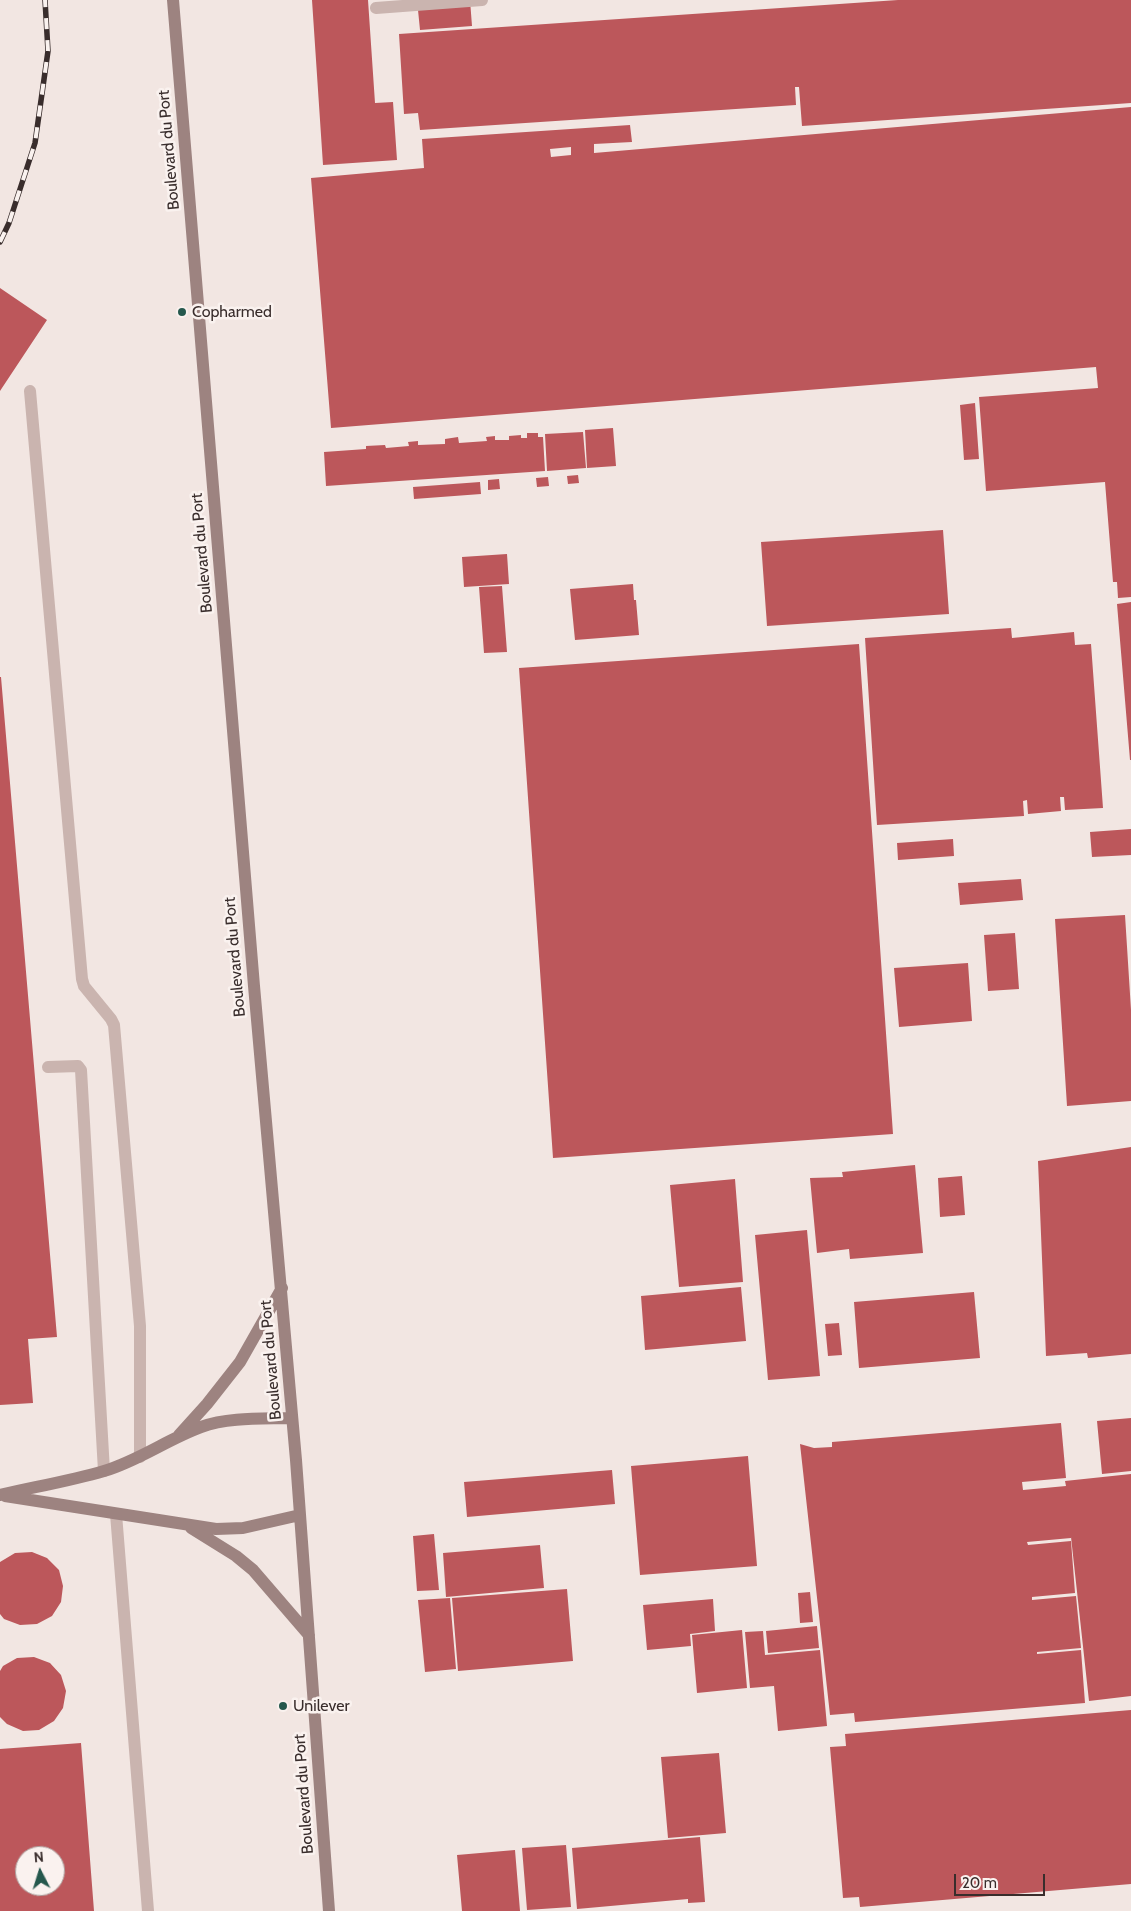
<!DOCTYPE html>
<style>
body{margin:0}
#map{position:relative;width:1131px;height:1911px;overflow:hidden;background:#f2e6e2;font-family:Cabin,sans-serif}
canvas{display:block}
.north{position:absolute;left:15px;top:1846px;width:50px;height:50px;box-sizing:border-box;background:#faf2ef;border:1px solid #ada3a1;border-radius:50%;rotate:355deg;font-size:14px;font-weight:700;line-height:20px;text-align:center;color:#392d2c}
.north::after{content:'';display:block;margin:auto;width:18px;height:22px;background:#25584d;clip-path:polygon(50% 0,100% 100%,50% 72%,0 100%)}
.scale{position:absolute;left:954px;top:1874px;width:91px;height:22px;box-sizing:border-box;border:2px solid #392d2c;border-top:0;padding-left:6px;font-size:15px;line-height:18px;white-space:nowrap;color:#392d2c;-webkit-text-stroke:4px #faf2ef;paint-order:stroke}
</style>
<div id="map">
<canvas width="1131" height="1911"></canvas>
<div class="north">N</div>
<div class="scale">20 m</div>
</div>
<script>
const ctx = document.querySelector('canvas').getContext('2d');
ctx.lineJoin = 'round';
function paint(path, color) { ctx.fillStyle = color; ctx.fill(path, 'evenodd'); }
function trace(path, color, width, dash) { ctx.strokeStyle = color; ctx.lineWidth = width; ctx.lineCap = dash ? 'butt' : 'round'; ctx.setLineDash(dash || []); ctx.stroke(path); }
function drawText(font, color, halo, rows, align = 'center') {
  ctx.font = font + ' Cabin,sans-serif'; ctx.lineWidth = 5; ctx.setLineDash([]); ctx.textBaseline = 'middle'; ctx.strokeStyle = halo; ctx.fillStyle = color; for (const [text, x, y, turn = 0] of rows) {
    ctx.save(); ctx.translate(x, y); ctx.rotate((+turn || 0) * Math.PI / 180); ctx.textAlign = isNaN(turn) ? turn : align; if (halo) ctx.strokeText(text, 0, 0); ctx.fillText(text, 0, 0); ctx.restore();
  }
}
const building = new Path2D(`
 M 312,0 L 368,0 L 375,103 L 393,102 L 397,160 L 323,165 Z
 M 417,0 L 470,0 L 472,26 L 420,30 Z
 M 898,0 L 1131,0 L 1131,103 L 802,126 L 799,87 L 795,87 L 796,105 L 420,130 L 418,113 L 404,114 L 399,34 Z
 M 1131,107 L 1131,597 L 1118,598 L 1117,582 L 1113,582 L 1105,482 L 986,491 L 979,397 L 1098,388 L 1096,367 L 331,428 L 311,178 L 424,168 L 422,139 L 630,125 L 632,142 L 594,144 L 594,153 ZM 571,147 L 571,155 L 551,157 L 550,149 Z
 M 0,288 L 47,320 L 0,391 Z
 M 975,403 L 979,459 L 964,460 L 960,405 Z
 M 613,428 L 616,466 L 587,468 L 585,430 Z
 M 583,432 L 586,468 L 547,471 L 545,434 Z
 M 527,433 L 538,433 L 538,437 L 543,437 L 545,471 L 326,486 L 324,452 L 366,449 L 366,446 L 385,445 L 386,448 L 409,446 L 408,442 L 418,441 L 418,445 L 445,444 L 445,439 L 458,437 L 459,443 L 487,441 L 486,437 L 495,436 L 495,440 L 509,440 L 509,436 L 521,435 L 521,438 L 527,438 Z
 M 578,475 L 579,483 L 568,484 L 567,476 Z
 M 548,477 L 549,486 L 537,487 L 536,478 Z
 M 499,479 L 500,489 L 488,490 L 488,480 Z
 M 480,482 L 481,494 L 414,499 L 413,487 Z
 M 943,530 L 949,614 L 767,626 L 761,542 Z
 M 507,554 L 509,584 L 464,587 L 462,557 Z
 M 633,584 L 634,600 L 636,600 L 639,635 L 575,640 L 570,589 Z
 M 502,586 L 507,652 L 484,653 L 479,587 Z
 M 1131,602 L 1131,760 L 1130,760 L 1117,604 Z
 M 1011,628 L 1012,638 L 1074,632 L 1075,645 L 1091,644 L 1103,808 L 1065,810 L 1064,797 L 1060,797 L 1061,811 L 1028,814 L 1027,800 L 1023,801 L 1024,816 L 877,825 L 865,638 Z
 M 859,644 L 893,1134 L 553,1158 L 519,668 Z
 M 0,677 L 1,677 L 57,1337 L 28,1339 L 33,1403 L 0,1405 Z
 M 1131,829 L 1131,855 L 1092,857 L 1090,832 Z
 M 953,839 L 954,856 L 898,860 L 897,843 Z
 M 1021,879 L 1023,900 L 960,905 L 958,883 Z
 M 1125,915 L 1131,1010 L 1131,1101 L 1067,1106 L 1055,919 Z
 M 1015,933 L 1019,989 L 988,991 L 984,935 Z
 M 968,963 L 972,1021 L 899,1027 L 894,968 Z
 M 1131,1147 L 1131,1354 L 1088,1358 L 1087,1353 L 1046,1356 L 1038,1161 Z
 M 915,1165 L 923,1253 L 850,1259 L 849,1249 L 817,1253 L 810,1178 L 843,1177 L 842,1172 Z
 M 962,1176 L 965,1215 L 940,1217 L 938,1178 Z
 M 735,1179 L 743,1282 L 679,1287 L 670,1185 Z
 M 807,1230 L 820,1376 L 768,1380 L 755,1235 Z
 M 741,1287 L 746,1341 L 645,1350 L 641,1296 Z
 M 974,1292 L 980,1358 L 859,1368 L 854,1302 Z
 M 839,1323 L 842,1355 L 828,1356 L 825,1324 Z
 M 1131,1418 L 1131,1471 L 1102,1474 L 1097,1421 Z
 M 1061,1423 L 1066,1478 L 1022,1482 L 1023,1490 L 1066,1486 L 1065,1481 L 1131,1474 L 1131,1696 L 1089,1701 L 1071,1537 L 1071,1538 L 1027,1542 L 1028,1545 L 1071,1541 L 1075,1593 L 1032,1597 L 1032,1600 L 1076,1596 L 1081,1648 L 1037,1652 L 1037,1654 L 1081,1650 L 1085,1703 L 855,1722 L 854,1713 L 830,1715 L 800,1444 L 814,1448 L 832,1447 L 832,1442 Z
 M 748,1456 L 757,1566 L 640,1575 L 631,1466 Z
 M 612,1470 L 615,1504 L 467,1517 L 464,1482 Z
 M 434,1534 L 439,1590 L 417,1591 L 413,1536 Z
 M 540,1545 L 544,1588 L 446,1597 L 443,1553 Z
 M 32,1552 L 47,1558 L 59,1570 L 63,1586 L 61,1602 L 52,1616 L 37,1624 L 20,1625 L 4,1619 L 0,1614 L 0,1562 L 15,1553 Z
 M 567,1589 L 573,1661 L 458,1671 L 452,1598 Z
 M 810,1592 L 813,1622 L 800,1623 L 798,1593 Z
 M 450,1598 L 456,1669 L 425,1672 L 418,1600 Z
 M 713,1599 L 715,1631 L 690,1634 L 691,1646 L 647,1650 L 643,1605 Z
 M 817,1626 L 819,1648 L 768,1653 L 766,1631 Z
 M 742,1630 L 747,1688 L 697,1693 L 692,1635 Z
 M 763,1631 L 765,1655 L 820,1650 L 827,1726 L 778,1731 L 774,1686 L 750,1688 L 745,1632 Z
 M 34,1657 L 50,1663 L 61,1675 L 66,1691 L 63,1708 L 54,1721 L 39,1730 L 23,1731 L 7,1724 L 0,1717 L 0,1671 L 3,1666 L 17,1658 Z
 M 1131,1710 L 1131,1884 L 860,1907 L 859,1897 L 843,1898 L 830,1747 L 846,1746 L 845,1734 Z
 M 81,1743 L 94,1911 L 0,1911 L 0,1749 ZM 25,1856 L 55,1856 L 55,1886 L 25,1886 Z
 M 719,1753 L 726,1833 L 668,1838 L 661,1757 Z
 M 700,1837 L 705,1902 L 688,1903 L 688,1899 L 577,1909 L 572,1848 Z
 M 566,1845 L 571,1907 L 527,1910 L 522,1848 Z
 M 515,1850 L 520,1911 L 462,1911 L 457,1855 Z`);
const lane = new Path2D(`
 M 376,8 L 482,0
 M 30,391 L 82,979 L 84,986 L 111,1019 L 114,1025 L 140,1326 L 140,1457
 M 48,1067 L 78,1066 L 81,1070 L 104,1471
 M 116,1514 L 148,1911`);
const secondary = new Path2D(`
 M 173,0 L 254,986 L 296,1460 L 329,1911
 M 179,1435 L 207,1404 L 240,1362 L 282,1288
 M 0,1495 C 34,1487 70,1481 104,1471 C 138,1461 168,1439 201,1427 C 229,1417 263,1419 292,1418
 M 5,1496 L 216,1529 L 243,1528 L 300,1515
 M 191,1528 L 236,1556 L 253,1570 L 309,1635`);
const rail = new Path2D(`
 M 0,242 L 9,223 L 35,143 L 48,51 L 45,0`);
const markers = [
 [182,312,5,"#25584d"],
 [283,1706,5,"#25584d"]
];
const streetNames = [
 ["Boulevard du Port",169,150,-95],
 ["Boulevard du Port",202,553,-95],
 ["Boulevard du Port",235,957,-95],
 ["Boulevard du Port",271,1360,-95],
 ["Boulevard du Port",304,1794,-94]
];
const poiNames = [
 ["Copharmed",192,312],
 ["Unilever",293,1706]
];
paint(building, '#bc575b');
trace(lane, '#cab4af', 12);
trace(secondary, '#9d8380', 12);
trace(rail, '#392d2c', 5.5);
trace(rail, '#faf2ef', 4, [11]);
for (const [x, y, r, color] of markers) { const dot = new Path2D(); dot.arc(x, y, r, 0, 2 * Math.PI); ctx.fillStyle = color; ctx.fill(dot); trace(dot, '#faf2ef', 2); }
drawText('16px', '#392d2c', '#faf2ef', streetNames);
drawText('16px', '#392d2c', '#faf2ef', poiNames, 'left');
</script>
